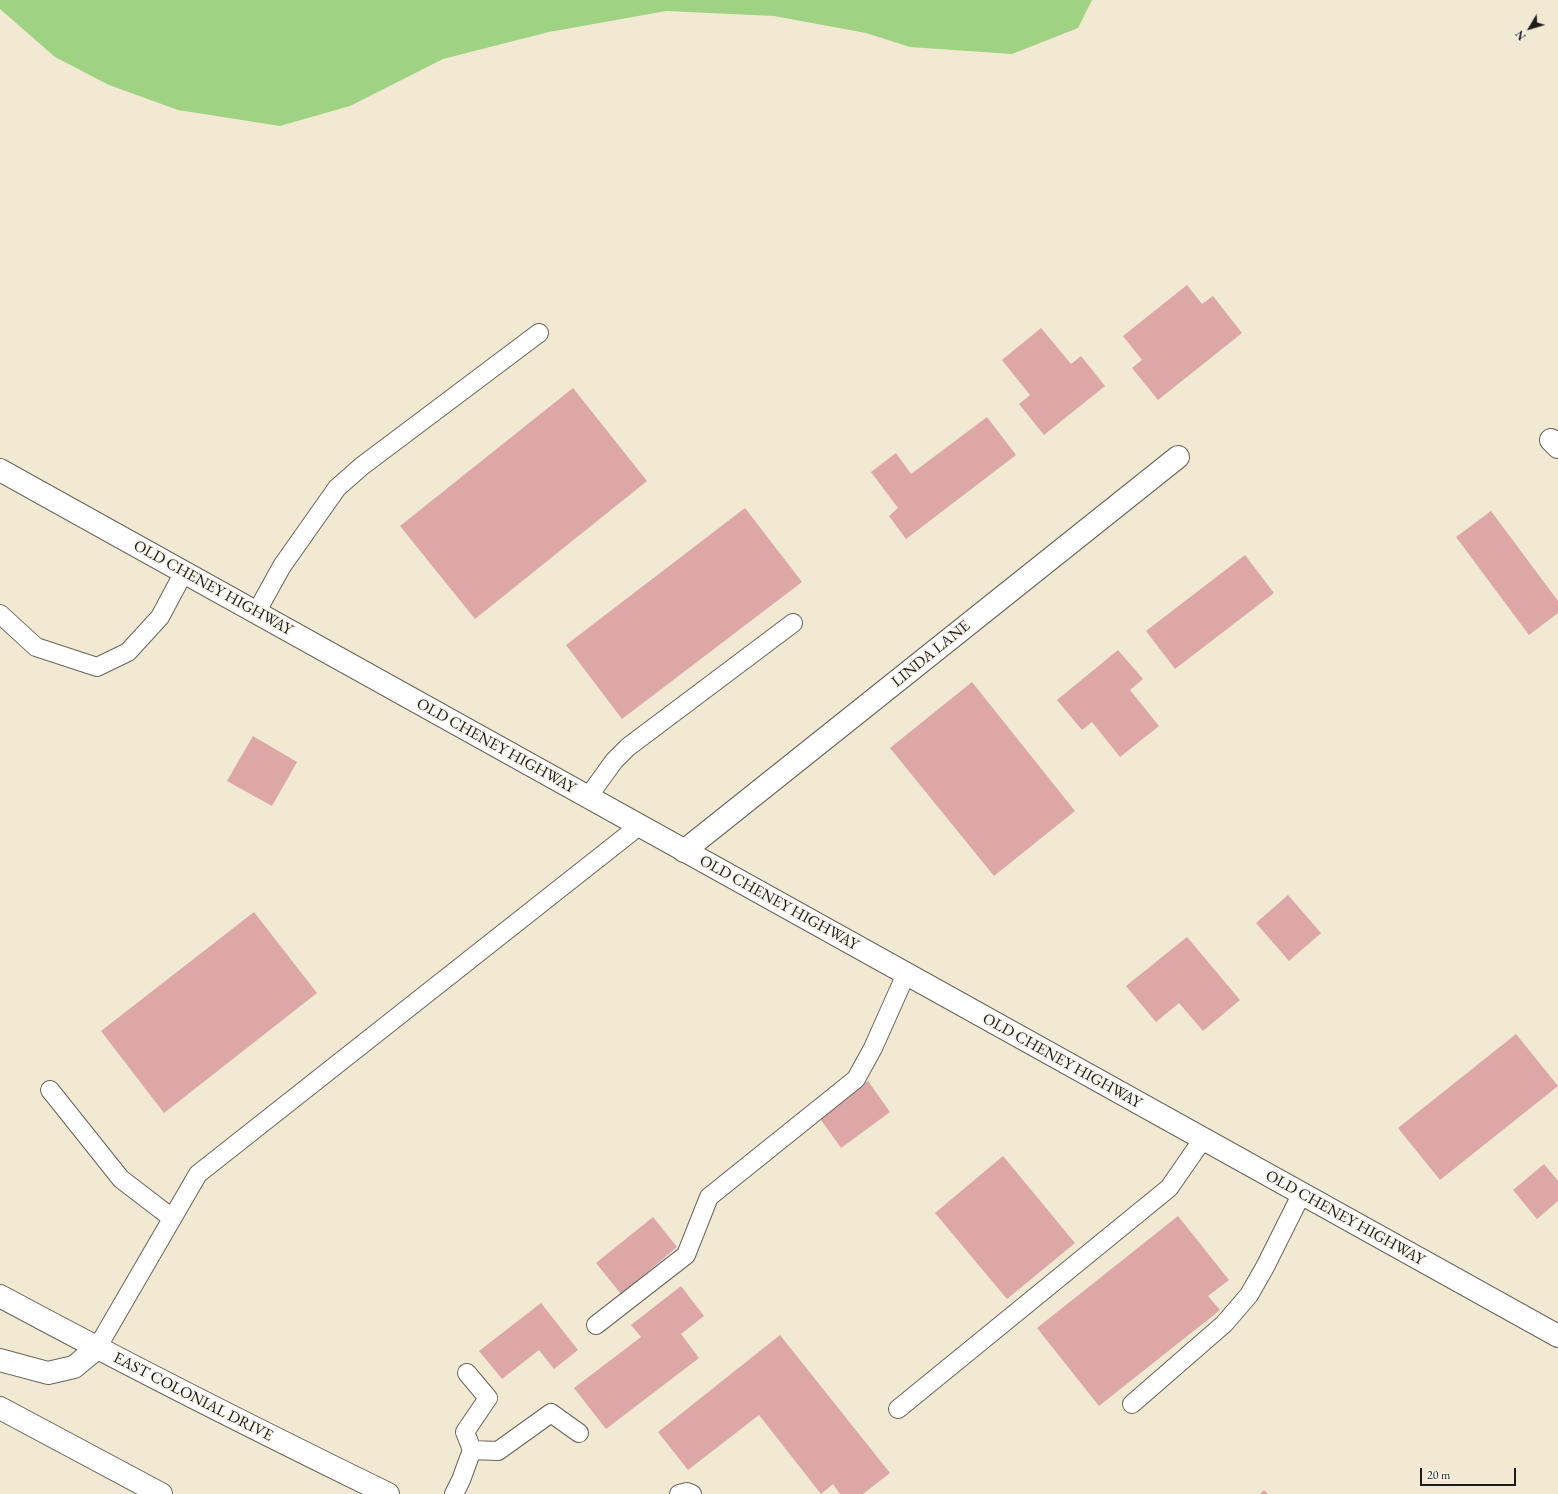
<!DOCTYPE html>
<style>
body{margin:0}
#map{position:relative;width:1558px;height:1494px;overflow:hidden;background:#f2e9d3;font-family:"EB Garamond",serif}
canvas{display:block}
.north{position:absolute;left:1510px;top:8px;width:40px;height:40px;-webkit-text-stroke:3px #f7f3e8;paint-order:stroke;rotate:232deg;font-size:11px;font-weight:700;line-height:16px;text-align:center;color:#1c1c1c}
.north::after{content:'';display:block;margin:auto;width:14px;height:18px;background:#1c1c1c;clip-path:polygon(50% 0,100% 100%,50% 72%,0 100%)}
.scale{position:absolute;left:1420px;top:1468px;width:96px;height:18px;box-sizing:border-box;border:2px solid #1c1c1c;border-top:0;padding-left:5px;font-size:12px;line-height:14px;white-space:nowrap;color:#1c1c1c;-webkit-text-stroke:3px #f7f3e8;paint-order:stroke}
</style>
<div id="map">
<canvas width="1558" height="1494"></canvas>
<div class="north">N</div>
<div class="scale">20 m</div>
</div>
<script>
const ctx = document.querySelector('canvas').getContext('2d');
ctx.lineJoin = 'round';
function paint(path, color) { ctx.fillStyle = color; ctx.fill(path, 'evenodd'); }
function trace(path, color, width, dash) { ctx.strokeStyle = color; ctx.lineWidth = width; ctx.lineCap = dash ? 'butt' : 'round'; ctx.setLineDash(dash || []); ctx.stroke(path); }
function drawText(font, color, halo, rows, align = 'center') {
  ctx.font = font + ' "EB Garamond",serif'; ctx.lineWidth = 3; ctx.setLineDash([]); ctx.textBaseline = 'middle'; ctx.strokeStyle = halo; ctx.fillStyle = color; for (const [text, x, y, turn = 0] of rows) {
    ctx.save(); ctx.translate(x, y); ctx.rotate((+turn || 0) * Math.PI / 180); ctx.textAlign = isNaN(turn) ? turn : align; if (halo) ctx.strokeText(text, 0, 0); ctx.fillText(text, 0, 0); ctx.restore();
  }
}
const green = new Path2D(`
 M 0,0 L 1092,0 L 1078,28 L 1012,54 L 910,47 L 866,33 L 774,16 L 666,11 L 549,32 L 443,59 L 350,106 L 280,126 L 178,110 L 109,85 L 55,57 L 0,9 Z`);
const building = new Path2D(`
 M 1187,285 L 1202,304 L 1213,296 L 1242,333 L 1158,400 L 1132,368 L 1142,360 L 1123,336 Z
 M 1041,328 L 1071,364 L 1081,356 L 1105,386 L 1044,435 L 1019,404 L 1030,395 L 1002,360 Z
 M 573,388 L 647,481 L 475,619 L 400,526 Z
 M 987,417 L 1016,455 L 906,539 L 889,516 L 898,508 L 871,472 L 896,453 L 911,474 Z
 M 745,508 L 802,582 L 622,719 L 566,645 Z
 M 1491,511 L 1558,601 L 1558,613 L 1529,635 L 1456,537 Z
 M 1245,555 L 1274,593 L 1175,669 L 1146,631 Z
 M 1118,650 L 1143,679 L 1130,690 L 1159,726 L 1120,757 L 1092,722 L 1082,730 L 1057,700 Z
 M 972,682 L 1075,811 L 994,876 L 890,748 Z
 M 253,736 L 297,762 L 272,806 L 227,781 Z
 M 1288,895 L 1321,933 L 1289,961 L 1256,923 Z
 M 254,912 L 317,993 L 164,1113 L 101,1031 Z
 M 1187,937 L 1240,1000 L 1203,1031 L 1179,1003 L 1156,1022 L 1126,986 Z
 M 1516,1034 L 1558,1086 L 1440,1180 L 1398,1128 Z
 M 868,1081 L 890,1112 L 841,1148 L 819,1117 Z
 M 1003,1156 L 1075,1243 L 1007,1299 L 935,1213 Z
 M 1544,1164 L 1558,1181 L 1558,1201 L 1537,1219 L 1513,1190 Z
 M 1178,1216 L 1229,1280 L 1208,1296 L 1220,1310 L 1099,1406 L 1037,1328 Z
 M 653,1217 L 677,1247 L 621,1294 L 596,1263 Z
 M 681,1286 L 704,1316 L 681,1334 L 699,1358 L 606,1429 L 574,1388 L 641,1337 L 631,1325 Z
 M 541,1303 L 578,1350 L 554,1369 L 539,1350 L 502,1379 L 479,1351 Z
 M 780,1335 L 890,1473 L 863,1494 L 840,1494 L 833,1484 L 821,1494 L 759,1415 L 688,1470 L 658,1432 Z
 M 1264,1490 L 1268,1494 L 1260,1494 Z`);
const service = new Path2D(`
 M 256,613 L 282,566 L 337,488 L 362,466 L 539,333
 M 0,614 L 36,647 L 97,667 L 128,652 L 160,617 L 184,572
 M 588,797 L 614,761 L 628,747 L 793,623
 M 50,1090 L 121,1179 L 172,1218
 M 596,1325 L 686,1255 L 709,1197 L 856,1079 L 873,1048 L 906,974
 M 97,1348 L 198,1174 L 639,826
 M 1132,1404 L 1224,1324 L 1249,1295 L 1265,1267 L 1302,1193
 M 898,1409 L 1169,1188 L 1203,1139
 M 472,1450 L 498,1451 L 551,1413 L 579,1433
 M 454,1494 L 461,1480 L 472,1450 L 465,1432 L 488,1398 L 467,1373
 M 679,1494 L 687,1492 L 692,1494`);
const minor = new Path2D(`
 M 1551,440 L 1558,447
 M 684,851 L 1178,457`);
const tertiary = new Path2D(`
 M 0,470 L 1558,1336`);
const trunk = new Path2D(`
 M 0,1296 C 128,1365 257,1430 388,1494
 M 0,1360 L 48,1373 L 74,1367 L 97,1348
 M 0,1408 L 161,1494`);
const streetNames = [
 ["OLD CHENEY HIGHWAY",213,588,29],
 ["LINDA LANE",931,654,-39],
 ["OLD CHENEY HIGHWAY",496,746,29],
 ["OLD CHENEY HIGHWAY",779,903,29],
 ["OLD CHENEY HIGHWAY",1062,1061,29],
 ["OLD CHENEY HIGHWAY",1345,1218,29],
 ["EAST COLONIAL DRIVE",193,1397,27]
];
paint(green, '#9fd283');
paint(building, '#dca7a6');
trace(service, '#67645c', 20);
trace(minor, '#67645c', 24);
trace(tertiary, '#67645c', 24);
trace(trunk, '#67645c', 24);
trace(service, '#fff', 18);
trace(minor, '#fff', 22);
trace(tertiary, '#fff', 22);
trace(trunk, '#fff', 22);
drawText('16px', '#1c1c1c', '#f7f3e8', streetNames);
</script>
